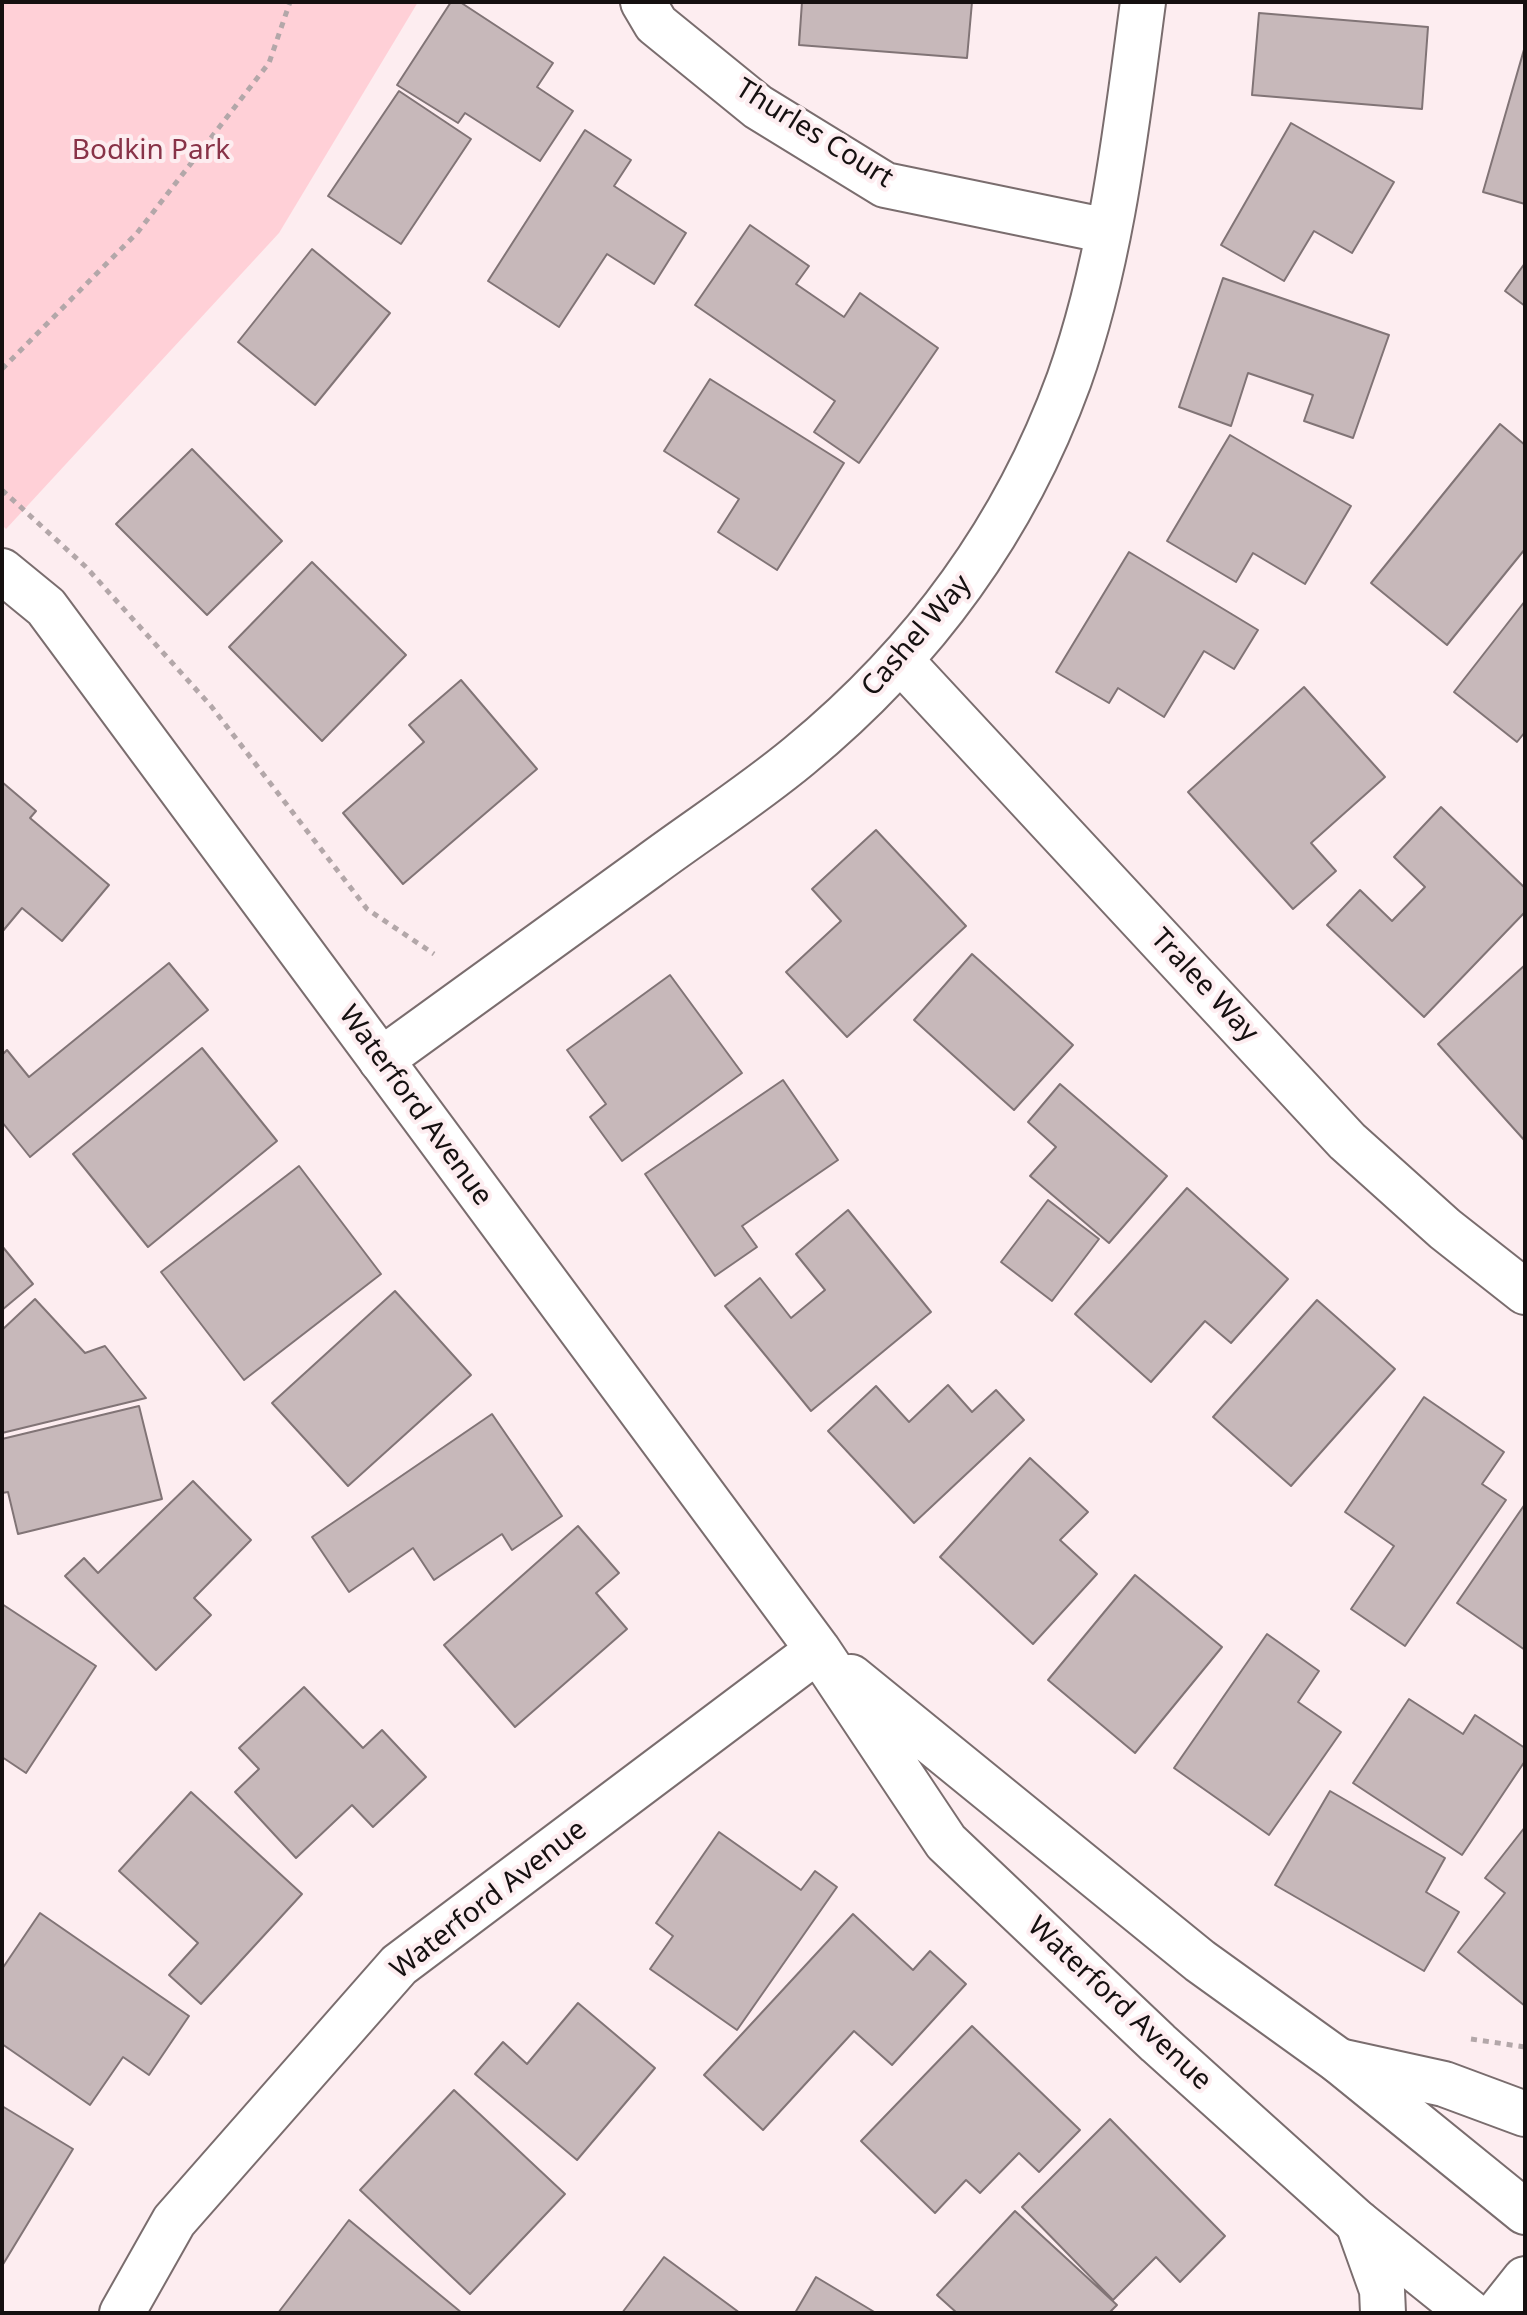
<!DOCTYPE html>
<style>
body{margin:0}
#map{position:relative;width:1527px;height:2315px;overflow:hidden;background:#fdedf0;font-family:"Noto Sans",sans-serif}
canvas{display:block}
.frame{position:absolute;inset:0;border:4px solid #151010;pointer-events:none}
</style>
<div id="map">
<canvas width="1527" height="2315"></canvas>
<div class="frame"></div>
</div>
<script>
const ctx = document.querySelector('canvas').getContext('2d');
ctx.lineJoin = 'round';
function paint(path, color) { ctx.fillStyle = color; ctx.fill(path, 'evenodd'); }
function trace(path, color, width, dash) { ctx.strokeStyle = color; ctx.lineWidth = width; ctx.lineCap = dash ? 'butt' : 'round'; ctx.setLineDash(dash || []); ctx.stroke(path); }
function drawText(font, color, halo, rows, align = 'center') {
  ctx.font = font + ' "Noto Sans",sans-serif'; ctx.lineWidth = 8; ctx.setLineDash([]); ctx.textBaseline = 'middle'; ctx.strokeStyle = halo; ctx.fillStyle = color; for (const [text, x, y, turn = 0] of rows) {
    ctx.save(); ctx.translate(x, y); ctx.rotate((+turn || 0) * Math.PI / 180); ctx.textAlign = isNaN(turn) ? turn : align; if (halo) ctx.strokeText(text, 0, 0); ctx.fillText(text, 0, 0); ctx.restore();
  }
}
const green = new Path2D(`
 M 2,2 L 418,2 L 279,233 L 6,529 L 2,525 Z`);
const building = new Path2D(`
 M 451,2 L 460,2 L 553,63 L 537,87 L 573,111 L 540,161 L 465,113 L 458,123 L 397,85 Z
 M 802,2 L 972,2 L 967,58 L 799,45 Z
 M 1259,13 L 1428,27 L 1422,109 L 1252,95 Z
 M 1525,46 L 1525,204 L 1483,192 Z
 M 399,91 L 471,139 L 401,244 L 328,196 Z
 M 1291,123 L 1394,182 L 1352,253 L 1314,231 L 1284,281 L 1221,245 Z
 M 585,130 L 631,160 L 614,186 L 686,233 L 654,284 L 607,254 L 559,327 L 488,281 Z
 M 750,225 L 809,266 L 796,284 L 844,317 L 860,293 L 938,348 L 859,463 L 814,432 L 835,401 L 695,305 Z
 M 312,249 L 390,313 L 315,405 L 238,342 Z
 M 1525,263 L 1525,306 L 1505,291 Z
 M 1223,278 L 1389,335 L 1353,438 L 1304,421 L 1313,395 L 1248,373 L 1231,426 L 1179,407 Z
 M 710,379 L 844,463 L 777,570 L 718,532 L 739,499 L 664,451 Z
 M 1500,424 L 1525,445 L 1525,549 L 1447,645 L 1371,583 Z
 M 1230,435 L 1351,506 L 1305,584 L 1253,553 L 1236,582 L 1167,541 Z
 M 192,449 L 282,541 L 207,615 L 116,524 Z
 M 1129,552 L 1258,630 L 1234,669 L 1204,651 L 1164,717 L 1118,688 L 1109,703 L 1056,672 Z
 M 312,562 L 406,655 L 322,741 L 229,647 Z
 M 1525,601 L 1525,732 L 1517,742 L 1454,692 Z
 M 461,680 L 537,769 L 403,884 L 343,813 L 424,742 L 409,725 Z
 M 1304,687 L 1385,777 L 1311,843 L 1336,871 L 1293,909 L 1188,792 Z
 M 2,782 L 36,811 L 30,818 L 109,885 L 62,941 L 22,908 L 2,932 Z
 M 1441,807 L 1525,888 L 1525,912 L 1424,1017 L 1327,925 L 1360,890 L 1392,921 L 1425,887 L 1394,857 Z
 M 876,830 L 966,926 L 847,1037 L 786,972 L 841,921 L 812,889 Z
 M 972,954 L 1073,1045 L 1014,1110 L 914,1020 Z
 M 169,963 L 208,1010 L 30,1157 L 2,1122 L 2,1055 L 7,1050 L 29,1077 Z
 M 1525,965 L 1525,1141 L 1438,1044 Z
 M 670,975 L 742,1073 L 622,1161 L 590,1117 L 606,1104 L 567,1050 Z
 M 202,1048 L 277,1141 L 148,1247 L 73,1154 Z
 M 783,1080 L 838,1160 L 742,1226 L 757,1247 L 715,1276 L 645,1174 Z
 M 1060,1084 L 1167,1176 L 1109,1243 L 1030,1176 L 1056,1147 L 1028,1122 Z
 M 299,1166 L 381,1274 L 244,1380 L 161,1272 Z
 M 1187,1188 L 1288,1279 L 1231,1343 L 1205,1321 L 1151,1382 L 1075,1314 Z
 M 1048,1200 L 1099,1239 L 1052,1301 L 1001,1262 Z
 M 848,1210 L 931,1312 L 811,1411 L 725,1306 L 760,1278 L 791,1318 L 825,1290 L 796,1254 Z
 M 2,1246 L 33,1284 L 2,1310 Z
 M 395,1291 L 471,1375 L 348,1486 L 272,1403 Z
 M 35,1299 L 85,1353 L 105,1346 L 146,1398 L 2,1433 L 2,1330 Z
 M 1317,1300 L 1395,1369 L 1291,1486 L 1213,1417 Z
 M 948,1385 L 972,1412 L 996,1390 L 1024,1420 L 914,1523 L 828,1431 L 876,1386 L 909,1422 Z
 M 1424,1397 L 1504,1452 L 1482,1484 L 1506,1500 L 1405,1646 L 1351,1609 L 1394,1546 L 1345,1512 Z
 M 139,1406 L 162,1499 L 18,1534 L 8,1492 L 2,1493 L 2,1439 Z
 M 492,1414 L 562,1516 L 512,1550 L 502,1534 L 434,1580 L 413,1548 L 349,1592 L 312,1537 Z
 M 1030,1458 L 1088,1512 L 1060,1540 L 1097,1574 L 1033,1644 L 940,1557 Z
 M 193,1481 L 251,1540 L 194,1598 L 211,1615 L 156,1670 L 65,1576 L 84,1558 L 98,1573 Z
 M 1525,1504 L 1525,1650 L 1457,1603 Z
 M 578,1526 L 619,1573 L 596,1593 L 627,1629 L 515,1727 L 444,1645 Z
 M 1135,1575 L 1222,1647 L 1135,1753 L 1048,1680 Z
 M 2,1604 L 96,1666 L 26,1773 L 2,1757 Z
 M 1267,1634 L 1319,1671 L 1298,1702 L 1341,1732 L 1269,1835 L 1174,1768 Z
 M 304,1687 L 363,1748 L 382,1730 L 426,1777 L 373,1827 L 352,1805 L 296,1858 L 235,1792 L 259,1769 L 239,1748 Z
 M 1409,1699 L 1463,1734 L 1475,1715 L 1525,1748 L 1525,1761 L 1462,1855 L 1353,1783 Z
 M 1330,1791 L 1445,1858 L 1426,1892 L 1459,1912 L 1424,1971 L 1275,1885 Z
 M 191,1792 L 302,1894 L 201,2004 L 169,1975 L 198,1943 L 119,1871 Z
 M 1525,1827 L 1525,2006 L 1458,1952 L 1505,1893 L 1485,1878 Z
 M 719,1832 L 801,1890 L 815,1871 L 837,1887 L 737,2030 L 650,1969 L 673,1936 L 656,1923 Z
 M 40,1913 L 189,2016 L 149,2075 L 123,2057 L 90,2105 L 2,2044 L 2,1969 Z
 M 853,1914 L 913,1970 L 930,1951 L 966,1984 L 892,2065 L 854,2031 L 763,2130 L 704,2075 Z
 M 578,2003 L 655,2068 L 577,2160 L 475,2074 L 503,2042 L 527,2064 Z
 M 972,2026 L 1080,2130 L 1039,2172 L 1019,2153 L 980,2193 L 966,2180 L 935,2213 L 861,2141 Z
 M 454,2090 L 565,2194 L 470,2294 L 360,2190 Z
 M 2,2106 L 73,2149 L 2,2266 Z
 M 1110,2119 L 1225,2236 L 1180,2282 L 1156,2257 L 1113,2300 L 1022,2207 Z
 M 1015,2211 L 1117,2305 L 1109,2313 L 957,2313 L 937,2295 Z
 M 349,2220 L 462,2313 L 278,2313 Z
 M 664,2257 L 740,2313 L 622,2313 Z
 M 816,2277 L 876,2313 L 795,2313 Z`);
const path = new Path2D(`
 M 2,369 L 137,233 L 269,63 L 290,2
 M 2,490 L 86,567 L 211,706 L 367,909 L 434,954
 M 1471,2039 L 1525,2047`);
const street = new Path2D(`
 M 643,2 L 656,24 L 758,107 L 885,185 L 1108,231
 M 901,661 L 1347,1141 L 1445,1229 L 1525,1292
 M 381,1060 C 471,995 560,930 649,866 C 699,829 752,795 799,756 C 923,654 1014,531 1069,380 C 1112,259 1126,129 1143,2`);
const secondary = new Path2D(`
 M 2,571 L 46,607 L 818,1650 L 946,1842 L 1158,2043 L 1358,2223 L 1470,2313
 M 851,1677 L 1200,1961 L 1339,2061 L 1525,2212
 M 122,2313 L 174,2221 L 399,1965 L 818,1650`);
const primary = new Path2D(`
 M 1339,2061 L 1444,2084 L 1525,2114
 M 1358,2223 L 1382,2290 L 1383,2313
 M 1498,2313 L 1525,2279`);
const streetNames = [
 ["Thurles Court",814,134,32],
 ["Cashel Way",917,636,-49],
 ["Tralee Way",1204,986,47],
 ["Waterford Avenue",415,1106,54],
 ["Waterford Avenue",489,1900,-38],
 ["Waterford Avenue",1119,2004,43]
];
const parkNames = [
 ["Bodkin Park",151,151]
];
paint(green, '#ffd0d7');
paint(building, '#c7b8ba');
trace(building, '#817476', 2);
trace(street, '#7a6d6e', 48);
trace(secondary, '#7a6d6e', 48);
trace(primary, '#7a6d6e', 48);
trace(path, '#b3a7a9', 5, [6, 6]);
trace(street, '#fff', 44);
trace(secondary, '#fff', 44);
trace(primary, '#fff', 44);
drawText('28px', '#151010', '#fdedf0', streetNames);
drawText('28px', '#883348', '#fdedf0', parkNames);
</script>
